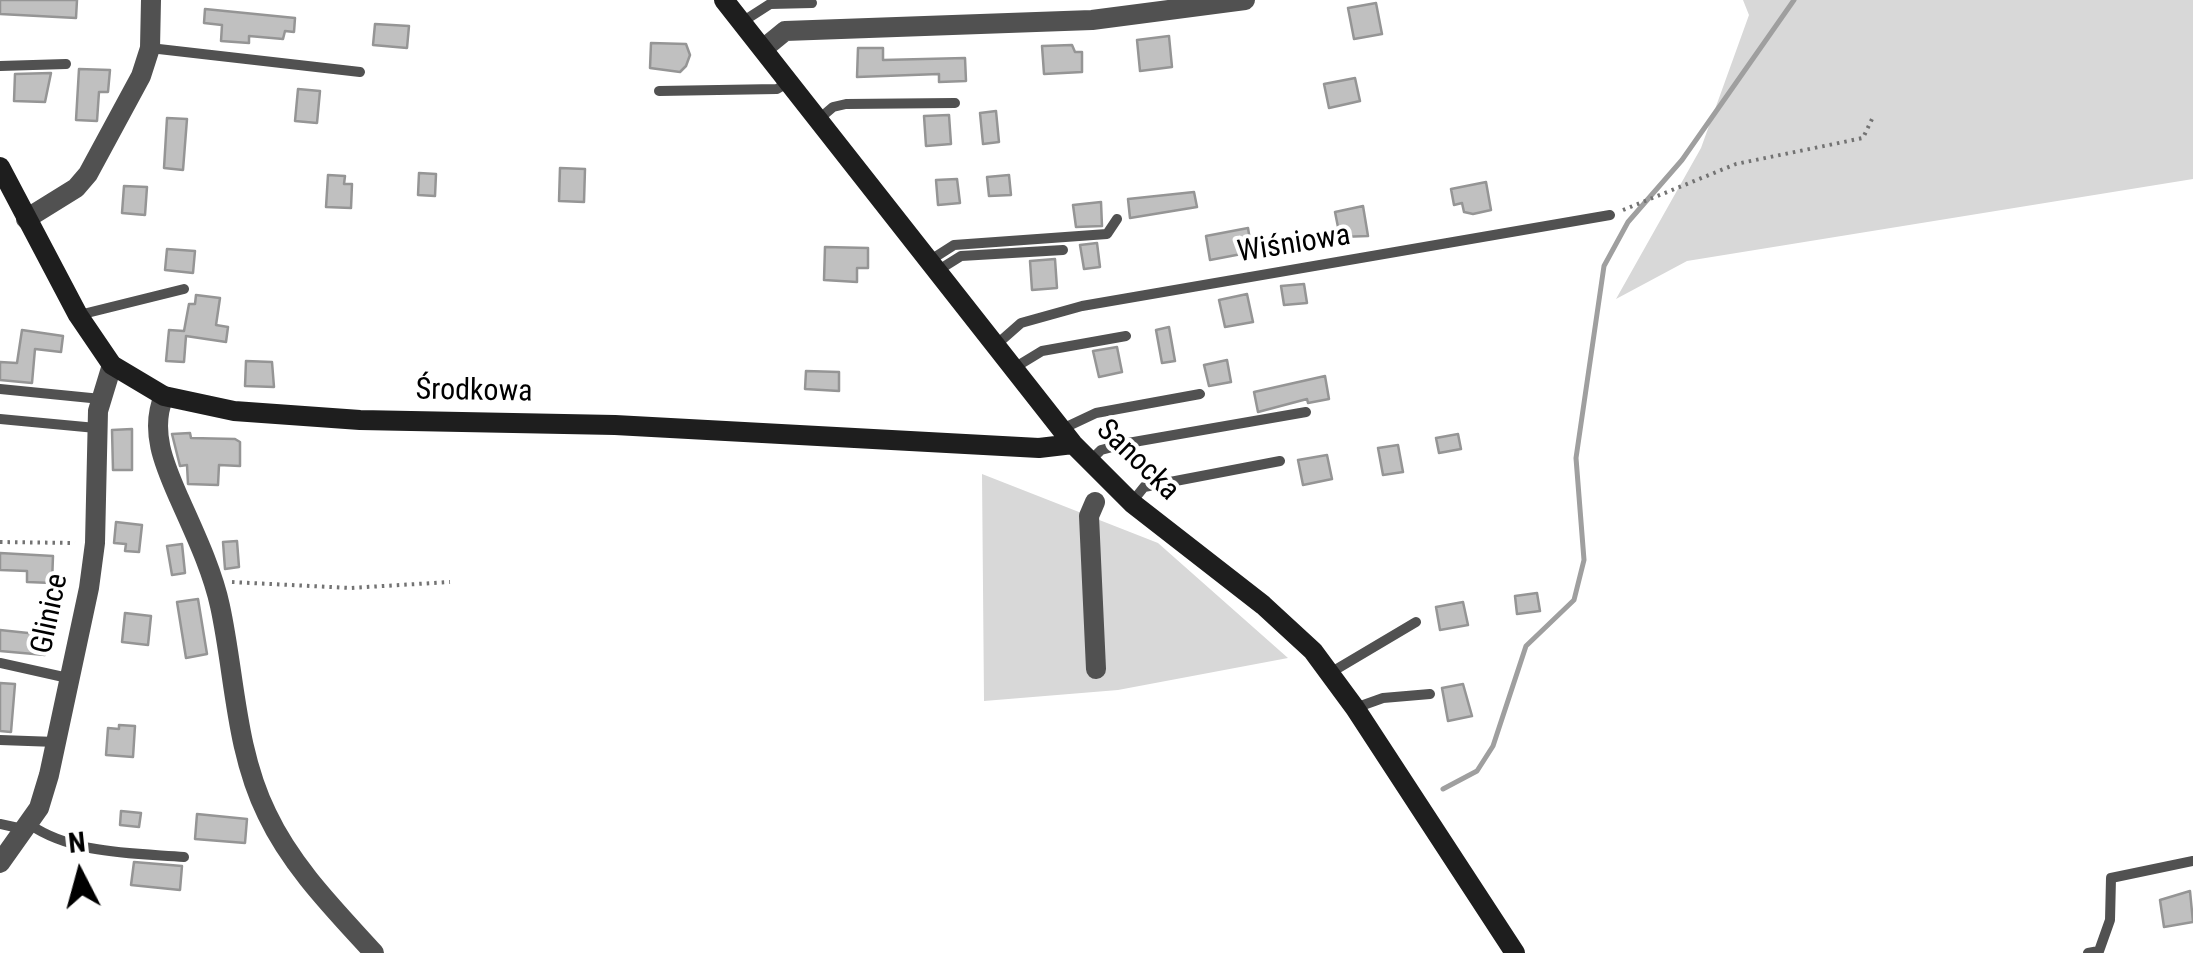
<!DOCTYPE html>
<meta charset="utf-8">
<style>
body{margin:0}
#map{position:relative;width:2193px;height:953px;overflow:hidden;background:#fff;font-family:"Roboto Condensed",sans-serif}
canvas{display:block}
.north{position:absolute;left:30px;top:823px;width:100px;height:100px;-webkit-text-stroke:8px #fff;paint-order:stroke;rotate:354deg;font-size:28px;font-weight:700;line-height:40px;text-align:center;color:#000}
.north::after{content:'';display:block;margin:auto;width:35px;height:45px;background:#000;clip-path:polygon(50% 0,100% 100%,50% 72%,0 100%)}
</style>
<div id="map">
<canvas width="2193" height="953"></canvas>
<div class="north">N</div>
</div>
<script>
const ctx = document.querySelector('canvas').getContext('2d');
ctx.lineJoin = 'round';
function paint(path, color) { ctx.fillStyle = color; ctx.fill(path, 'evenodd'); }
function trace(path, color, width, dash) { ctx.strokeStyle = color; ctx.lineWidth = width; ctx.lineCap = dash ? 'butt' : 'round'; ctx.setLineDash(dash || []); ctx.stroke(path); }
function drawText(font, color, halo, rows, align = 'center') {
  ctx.font = font + ' "Roboto Condensed",sans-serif'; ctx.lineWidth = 8; ctx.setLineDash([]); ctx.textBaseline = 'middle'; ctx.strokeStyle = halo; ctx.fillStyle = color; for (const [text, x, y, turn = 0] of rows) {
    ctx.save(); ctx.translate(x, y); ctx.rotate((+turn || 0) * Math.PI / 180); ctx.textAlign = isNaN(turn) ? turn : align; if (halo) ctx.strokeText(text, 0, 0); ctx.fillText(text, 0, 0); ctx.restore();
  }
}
const green = new Path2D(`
 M 1743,0 L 2193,0 L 2193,179 L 1687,261 L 1616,299 L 1701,148 L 1749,15 Z
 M 982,474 L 1158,543 L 1288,658 L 1118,690 L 984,701 Z`);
const stream = new Path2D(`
 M 1443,789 L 1477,771 L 1493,746 L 1526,646 L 1574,600 L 1584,560 L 1576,458 L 1604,266 L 1628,222 L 1682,160 L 1794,0`);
const building = new Path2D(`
 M 0,0 L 77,0 L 76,18 L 0,14 Z
 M 1376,3 L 1382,34 L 1354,39 L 1348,8 Z
 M 205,9 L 295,18 L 294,32 L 285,31 L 283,39 L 249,36 L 249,43 L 221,41 L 222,25 L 204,23 Z
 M 375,24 L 409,26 L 407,48 L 373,45 Z
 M 1169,36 L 1172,67 L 1140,71 L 1137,40 Z
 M 651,43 L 686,44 L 690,55 L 686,66 L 680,72 L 650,68 Z
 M 1072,45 L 1075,52 L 1082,52 L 1082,72 L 1044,74 L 1042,46 Z
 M 858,48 L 883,48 L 883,60 L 965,58 L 966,81 L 939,82 L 939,74 L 857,77 Z
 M 79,69 L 110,70 L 108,92 L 99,92 L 97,121 L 76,120 Z
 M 51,73 L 45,102 L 14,101 L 15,74 Z
 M 1355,78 L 1360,101 L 1329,108 L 1324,84 Z
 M 298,89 L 320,91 L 317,123 L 295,121 Z
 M 996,111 L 999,142 L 983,144 L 980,113 Z
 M 949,115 L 951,144 L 926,146 L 924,116 Z
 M 167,118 L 187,119 L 183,170 L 164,168 Z
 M 560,168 L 585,169 L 584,202 L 559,201 Z
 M 419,173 L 436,174 L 435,196 L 418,195 Z
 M 328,175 L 345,176 L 344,184 L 352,184 L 351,208 L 326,207 Z
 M 1009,175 L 1011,195 L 989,196 L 987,177 Z
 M 957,179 L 960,203 L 938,205 L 936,180 Z
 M 1486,182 L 1491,210 L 1473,214 L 1464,212 L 1462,203 L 1454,205 L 1451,189 Z
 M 124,186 L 147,187 L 145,215 L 122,213 Z
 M 1194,192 L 1197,207 L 1130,218 L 1128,199 Z
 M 1101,202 L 1102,226 L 1076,227 L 1073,205 Z
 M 1363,206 L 1368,236 L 1340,237 L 1335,212 Z
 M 1248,228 L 1252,252 L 1210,260 L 1206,236 Z
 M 1097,243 L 1100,267 L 1084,269 L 1080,245 Z
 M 825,247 L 868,248 L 868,268 L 857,268 L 857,282 L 824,280 Z
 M 167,249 L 195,251 L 193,273 L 165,270 Z
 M 1055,259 L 1057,288 L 1032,290 L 1030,261 Z
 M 1304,284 L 1307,303 L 1284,305 L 1281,286 Z
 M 1247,294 L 1253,322 L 1225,327 L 1219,300 Z
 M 196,295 L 220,298 L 216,325 L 228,327 L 226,342 L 186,336 L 184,362 L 166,361 L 169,330 L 184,331 L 189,304 L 195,304 Z
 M 1169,327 L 1175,361 L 1162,363 L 1156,330 Z
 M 22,330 L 63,336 L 61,352 L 35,349 L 32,383 L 0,380 L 0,362 L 17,363 Z
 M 1117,347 L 1122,372 L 1099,377 L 1093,351 Z
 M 1227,360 L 1231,382 L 1209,386 L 1204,365 Z
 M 246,361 L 272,362 L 274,387 L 245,386 Z
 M 806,371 L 839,372 L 839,391 L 805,389 Z
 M 1325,376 L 1329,399 L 1308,403 L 1307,399 L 1258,412 L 1254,392 Z
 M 132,429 L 132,470 L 113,470 L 112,430 Z
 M 190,433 L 191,438 L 235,439 L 240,442 L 240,466 L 219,465 L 218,485 L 188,484 L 187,465 L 180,466 L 172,434 Z
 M 1458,434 L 1461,449 L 1439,453 L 1436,438 Z
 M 1398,445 L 1403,472 L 1383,475 L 1378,448 Z
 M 1327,455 L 1332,479 L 1303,485 L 1298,460 Z
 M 116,522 L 142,525 L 139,552 L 125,551 L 126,544 L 114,543 Z
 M 237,541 L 239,567 L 225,569 L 223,542 Z
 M 182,544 L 185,573 L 172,575 L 167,546 Z
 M 0,553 L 53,556 L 52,583 L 27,582 L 27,571 L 0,570 Z
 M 1537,593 L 1540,611 L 1517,614 L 1515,596 Z
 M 198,599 L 207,654 L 186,658 L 177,602 Z
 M 1463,602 L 1468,625 L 1440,630 L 1436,607 Z
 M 125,613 L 151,616 L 148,645 L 122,642 Z
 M 0,630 L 47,635 L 45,655 L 0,651 Z
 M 0,683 L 15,684 L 11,732 L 0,731 Z
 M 1463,684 L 1472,716 L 1448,721 L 1442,688 Z
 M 119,725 L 135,726 L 133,757 L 106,755 L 108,728 L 119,729 Z
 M 121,811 L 141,813 L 139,827 L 120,825 Z
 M 197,814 L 247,819 L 245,843 L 195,839 Z
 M 134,862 L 182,866 L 180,890 L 131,885 Z
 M 2190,891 L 2193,922 L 2164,927 L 2160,900 Z`);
const path = new Path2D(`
 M 1623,210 L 1736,164 L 1863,138 L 1873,117
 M 0,542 L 75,543
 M 232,582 L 350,588 L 450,582`);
const lane = new Path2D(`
 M 742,22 L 770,4 L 812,3
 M 150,48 L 360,72
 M 0,66 L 66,64
 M 659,91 L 777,89 L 789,82
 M 819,119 L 833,107 L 846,104 L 955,103
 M 929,261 L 954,245 L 1107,234 L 1117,219
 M 937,271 L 961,256 L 1063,250
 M 79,315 L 184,289
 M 996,345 L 1021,323 L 1082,306 L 1610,215
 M 1014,368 L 1042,351 L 1126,336
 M 0,389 L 101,399
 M 0,419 L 96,428
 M 1062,429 L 1096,413 L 1200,394
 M 1090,461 L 1101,450 L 1128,443 L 1306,412
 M 1132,502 L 1144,487 L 1280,461
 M 0,663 L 68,678
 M 1330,673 L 1416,622
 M 1355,708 L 1383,698 L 1430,694
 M 0,740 L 56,742
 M 0,824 L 23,829
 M 29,824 C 72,854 132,853 184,857
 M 2088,953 L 2099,951 L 2110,920 L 2111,878 L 2193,861`);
const street = new Path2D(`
 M 763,49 L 785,31 L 1092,20 L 1245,0
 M 26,219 L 76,188 L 88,174 L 141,76 L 150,48 L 151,0
 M 164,396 C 149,431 165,466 179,498 C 194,532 212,569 220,606 C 235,675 235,749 267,814 C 292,867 335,910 374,953
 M 1095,502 L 1089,516 L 1096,669
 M 0,863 L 39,808 L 49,775 L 89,588 L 95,543 L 98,411 L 112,365`);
const secondary = new Path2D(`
 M 724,0 L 1073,444 L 1132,503 L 1263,605 L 1313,651 L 1355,708 L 1515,953
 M 0,167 L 78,315 L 112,365 L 164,396 L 234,411 L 360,420 L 615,425 L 1039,448 L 1073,444`);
const streetNames = [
 ["Wiśniowa",1294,245,-9],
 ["Środkowa",474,392,1],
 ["Sanocka",1137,461,44],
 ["Glinice",51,614,-78]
];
paint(green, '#d8d8d8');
trace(stream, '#9f9f9f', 5);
paint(building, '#c0c0c0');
trace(building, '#959595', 2.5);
trace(path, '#737373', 4, [2.5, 5]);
trace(lane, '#515151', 10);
trace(street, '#515151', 20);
trace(secondary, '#1e1e1e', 20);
drawText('30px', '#000', '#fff', streetNames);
</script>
